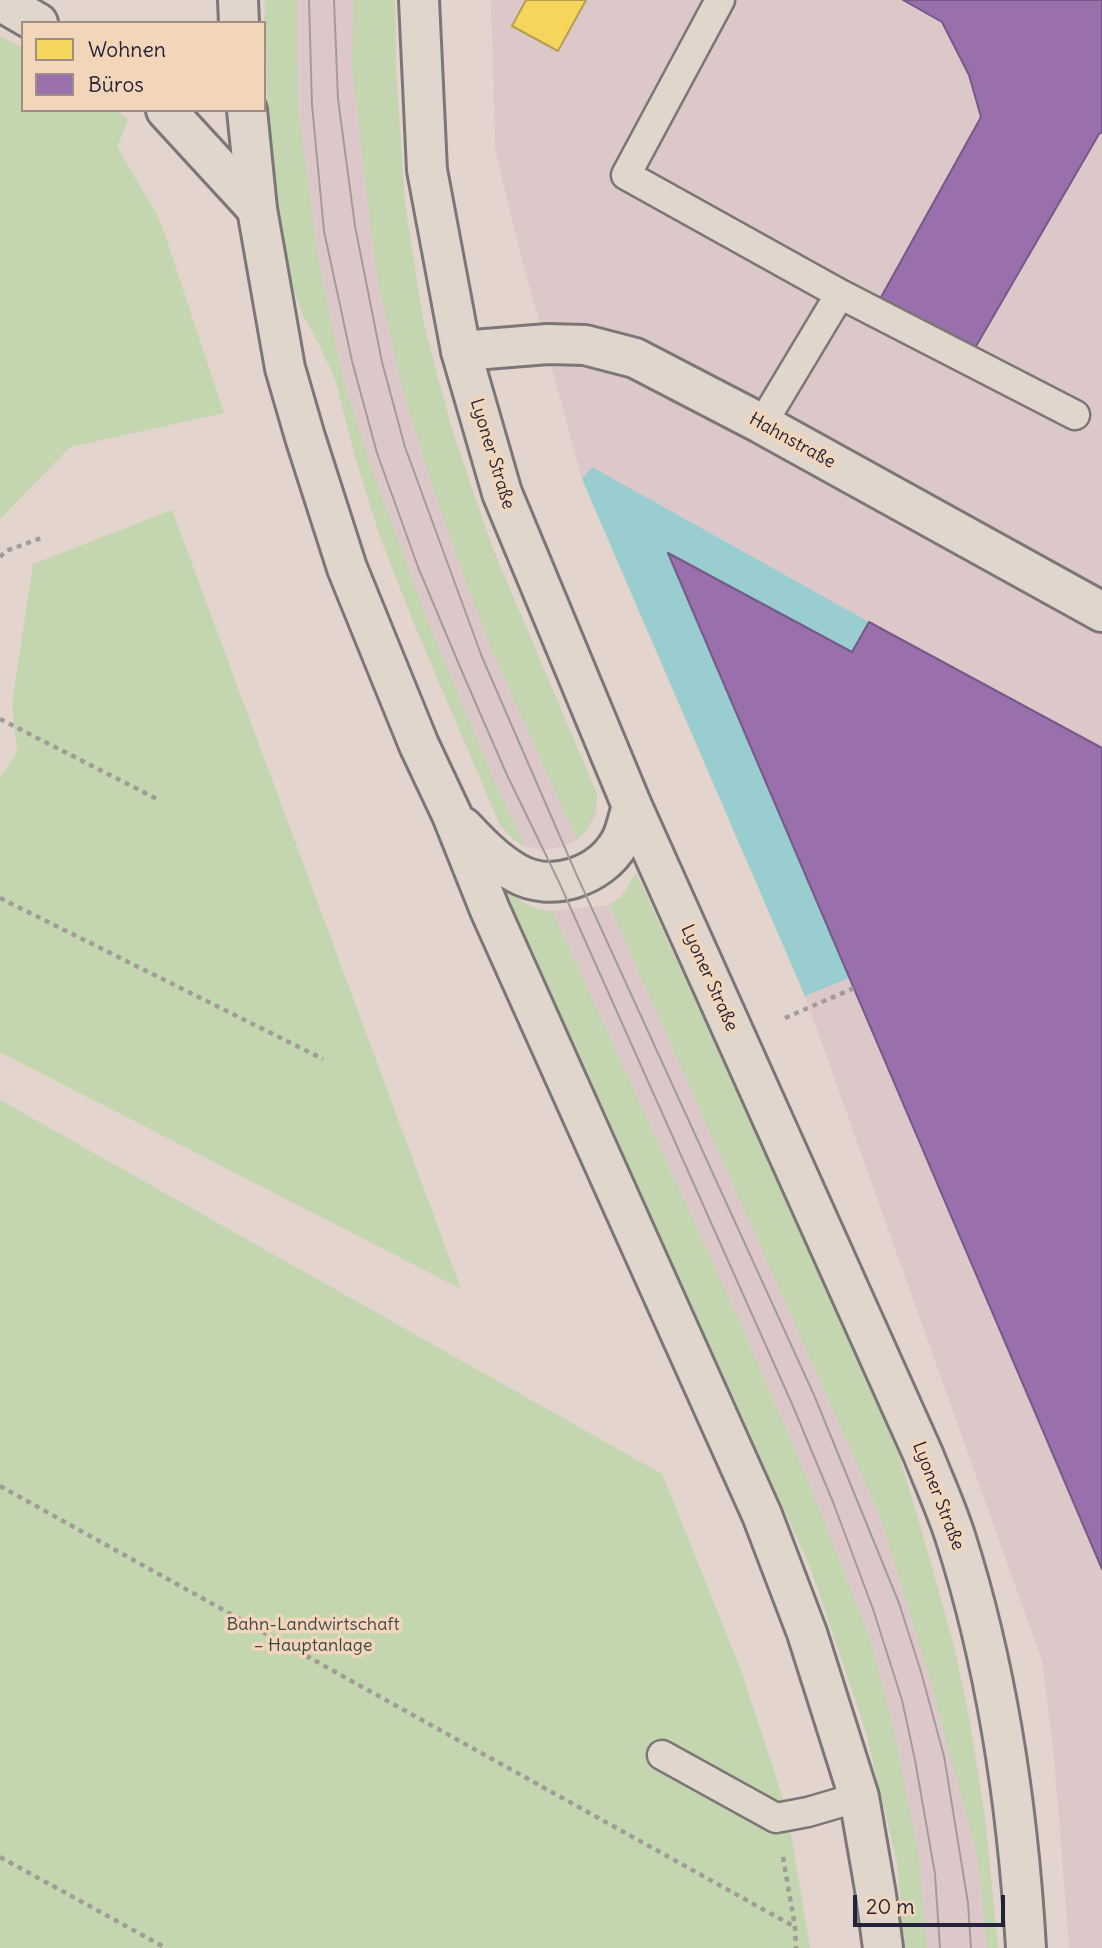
<!DOCTYPE html>
<meta charset="utf-8">
<style>
body{margin:0}
#map{position:relative;width:1102px;height:1948px;overflow:hidden;background:#e3d4cd;font-family:Delius,sans-serif}
canvas{display:block}
.legend{position:absolute;left:21px;top:21px;width:245px;height:91px;box-sizing:border-box;background:#f3d6b9;border:2px solid #9f8e87;margin:0;padding:9px 12px;list-style:none;font-size:21px;color:#22223b}
.legend li{display:flex;align-items:center;gap:14px;height:35px}
.legend b{width:35px;border:2px solid #9f8e87}
.scale{position:absolute;left:853px;top:1895px;width:152px;height:32px;box-sizing:border-box;border:4px solid #22223b;border-top:0;padding-left:9px;font-size:21px;line-height:24px;white-space:nowrap;color:#22223b;-webkit-text-stroke:5px #f3d6b9;paint-order:stroke}
</style>
<div id="map">
<canvas width="1102" height="1948"></canvas>
<ul class="legend">
<li><b style="height:19px;background:#f6d55c"></b>Wohnen</li>
<li><b style="height:19px;background:#9970ab"></b>Büros</li>
</ul>
<div class="scale">20 m</div>
</div>
<script>
const ctx = document.querySelector('canvas').getContext('2d');
ctx.lineJoin = 'round';
function paint(path, color) { ctx.fillStyle = color; ctx.fill(path, 'evenodd'); }
function trace(path, color, width, dash) { ctx.strokeStyle = color; ctx.lineWidth = width; ctx.lineCap = dash ? 'butt' : 'round'; ctx.setLineDash(dash || []); ctx.stroke(path); }
function drawText(font, color, halo, rows, align = 'center') {
  ctx.font = font + ' Delius,sans-serif'; ctx.lineWidth = 7; ctx.setLineDash([]); ctx.textBaseline = 'middle'; ctx.strokeStyle = halo; ctx.fillStyle = color; for (const [text, x, y, turn = 0] of rows) {
    ctx.save(); ctx.translate(x, y); ctx.rotate((+turn || 0) * Math.PI / 180); ctx.textAlign = isNaN(turn) ? turn : align; if (halo) ctx.strokeText(text, 0, 0); ctx.fillText(text, 0, 0); ctx.restore();
  }
}
const built = new Path2D(`
 M 265,0 L 395,0 L 396,70 L 405,205 L 424,325 L 452,430 L 493,549 L 597,794 L 596,814 L 586,831 L 577,840 L 565,846 L 544,850 L 525,846 L 514,840 L 500,825 L 415,626 L 380,537 L 356,460 L 335,379 L 320,346 L 303,315 L 291,283 L 264,12 Z
 M 491,0 L 1102,0 L 1102,1948 L 1069,1948 L 1054,1757 L 1042,1661 L 805,996 L 582,479 L 516,237 L 495,148 Z
 M 636,873 L 831,1296 L 899,1456 L 924,1539 L 954,1646 L 970,1723 L 985,1818 L 998,1948 L 905,1948 L 897,1862 L 866,1732 L 811,1569 L 498,876 L 518,898 L 536,910 L 552,911 L 609,905 L 621,897 Z`);
const green = new Path2D(`
 M 265,0 L 297,0 L 298,109 L 318,259 L 343,379 L 367,456 L 428,622 L 495,783 L 525,846 L 514,840 L 500,825 L 415,626 L 380,537 L 356,460 L 335,379 L 320,346 L 303,315 L 291,283 L 269,176 Z
 M 353,0 L 395,0 L 396,70 L 405,205 L 424,325 L 452,430 L 493,549 L 597,794 C 595,815 592,825 577,840 L 492,651 L 463,574 L 430,479 L 402,387 L 376,271 L 352,67 Z
 M 0,36 L 23,48 L 23,110 L 117,110 L 128,120 L 117,147 L 160,220 L 224,413 L 70,447 L 0,519 Z
 M 172,510 L 461,1289 L 0,1052 L 0,778 L 17,753 L 12,704 L 33,564 Z
 M 636,873 L 831,1296 L 899,1456 L 924,1539 L 954,1646 L 970,1723 L 985,1818 L 998,1948 L 987,1948 L 978,1859 L 928,1672 L 880,1516 L 609,905 L 621,897 Z
 M 498,876 C 516,896 523,909 552,911 L 742,1327 L 810,1486 L 868,1633 L 891,1717 L 918,1852 L 927,1948 L 905,1948 L 897,1862 L 866,1732 L 811,1569 Z
 M 0,1100 L 662,1474 L 742,1673 L 778,1783 L 788,1816 L 810,1948 L 0,1948 Z`);
const water = new Path2D(`
 M 592,467 L 869,622 L 852,652 L 669,554 L 849,978 L 805,996 L 582,479 Z`);
const homes = new Path2D(`
 M 526,0 L 586,0 L 558,51 L 512,26 Z`);
const offices = new Path2D(`
 M 903,0 L 1102,0 L 1102,132 L 1099,134 L 968,360 L 875,308 L 981,117 L 969,75 L 942,22 Z
 M 668,553 L 852,652 L 869,622 L 1102,748 L 1102,1569 Z`);
const path = new Path2D(`
 M 0,557 L 6,551 L 41,538
 M 0,719 L 159,800
 M 0,898 L 323,1059
 M 785,1018 L 854,988
 M 0,1486 L 795,1927
 M 0,1857 L 166,1948
 M 783,1857 L 795,1927 L 796,1948`);
const lane = new Path2D(`
 M 720,0 L 626,175 L 840,294 L 762,424
 M 840,294 L 1075,415
 M 662,1755 L 776,1818 L 808,1812 L 859,1797`);
const street = new Path2D(`
 M 0,1 L 38,23
 M 166,110 L 257,209
 M 461,351 L 548,344 L 585,345 L 635,358 L 762,424 L 1102,612`);
const secondary = new Path2D(`
 M 238,0 L 239,23
 M 419,0 L 427,170 L 461,351 L 502,493 L 632,806 L 923,1454 C 934,1482 947,1510 956,1539 C 998,1671 1018,1809 1026,1948
 M 247,110 L 257,209 L 285,368 L 305,437 L 347,568 L 419,745 L 452,815 L 490,910 L 762,1515 L 807,1633 L 859,1797 L 876,1895 L 883,1948
 M 463,827 C 479,844 495,861 516,873 C 551,893 600,877 620,842 C 626,832 628,818 632,806`);
const tram = new Path2D(`
 M 309,0 L 312,105 L 324,231 L 352,361 L 377,453 L 418,567 L 463,674 L 507,775 L 559,882 L 792,1404 L 833,1502 L 873,1609 L 902,1700 L 915,1760 L 935,1874 L 940,1948
 M 334,0 L 338,99 L 355,226 L 382,362 L 405,447 L 482,657 L 578,878 L 814,1395 L 899,1603 L 921,1672 L 944,1756 L 968,1903 L 971,1948`);
const streetNames = [
 ["Hahnstraße",792,441,29],
 ["Lyoner Straße",492,454,73],
 ["Lyoner Straße",709,978,66],
 ["Lyoner Straße",938,1496,69]
];
const parkNames = [
 ["Bahn-Landwirtschaft",313,1625],
 ["– Hauptanlage",313,1646]
];
paint(built, '#ddc8c9');
paint(green, '#c4d6af');
paint(water, '#99cdd0');
paint(homes, '#f6d55c');
trace(homes, '#b69f52', 2);
paint(offices, '#9970ab');
trace(offices, '#755989', 2);
trace(lane, '#7d7678', 33);
trace(street, '#7d7678', 44);
trace(secondary, '#7d7678', 44);
trace(path, '#a29b98', 4.5, [5, 5]);
trace(lane, '#e0d6cc', 28);
trace(street, '#e0d6cc', 38);
trace(secondary, '#e0d6cc', 38);
trace(tram, '#a29b98', 2);
drawText('18px', '#22223b', '#f3d6b9', streetNames);
drawText('18px', '#3d464d', '#f3d6b9', parkNames);
</script>
